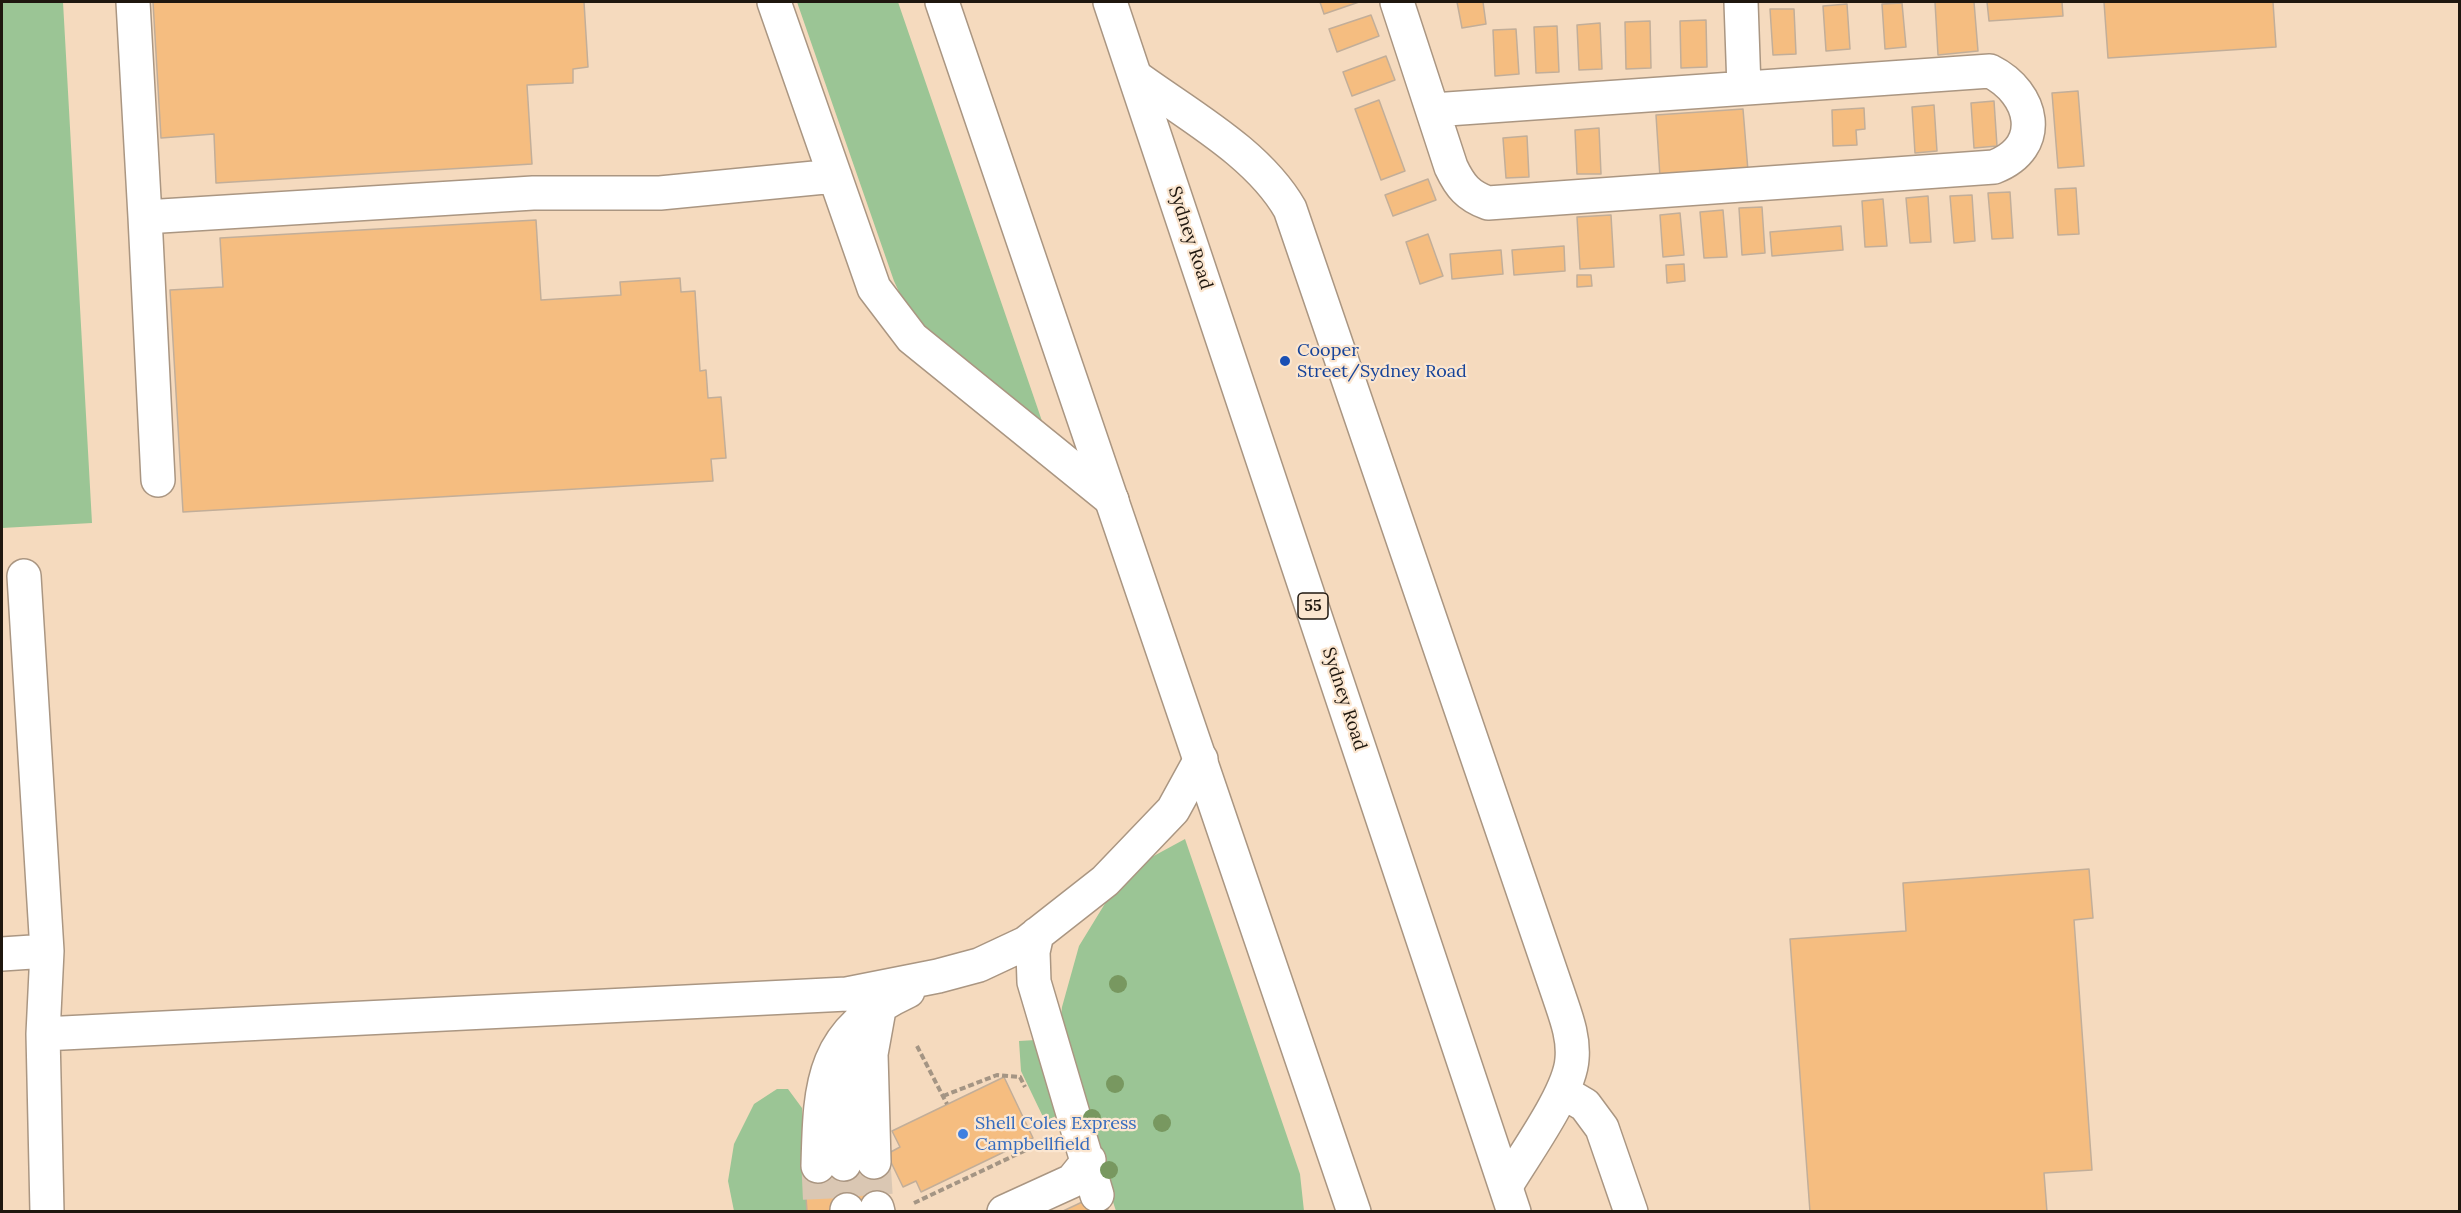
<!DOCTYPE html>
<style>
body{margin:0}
#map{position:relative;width:2461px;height:1213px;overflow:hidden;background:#fbe6d0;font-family:Lora,serif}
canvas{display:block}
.frame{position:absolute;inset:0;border:3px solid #1f170f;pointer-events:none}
</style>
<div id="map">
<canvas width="2461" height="1213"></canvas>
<div class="frame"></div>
</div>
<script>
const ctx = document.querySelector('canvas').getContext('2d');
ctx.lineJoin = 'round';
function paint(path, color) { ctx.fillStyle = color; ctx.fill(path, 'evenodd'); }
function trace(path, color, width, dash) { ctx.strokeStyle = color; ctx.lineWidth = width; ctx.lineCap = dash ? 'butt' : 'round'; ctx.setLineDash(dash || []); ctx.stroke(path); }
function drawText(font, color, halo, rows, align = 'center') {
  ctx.font = font + ' Lora,serif'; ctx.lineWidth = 4.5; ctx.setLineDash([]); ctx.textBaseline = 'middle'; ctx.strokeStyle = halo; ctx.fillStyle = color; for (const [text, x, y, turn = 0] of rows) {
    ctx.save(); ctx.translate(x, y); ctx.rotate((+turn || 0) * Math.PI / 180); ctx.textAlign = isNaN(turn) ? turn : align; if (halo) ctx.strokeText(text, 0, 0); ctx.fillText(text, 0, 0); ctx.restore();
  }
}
const built = new Path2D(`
 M 2,2 L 2459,2 L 2459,1211 L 2,1211 Z`);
const green = new Path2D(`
 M 2,2 L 63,2 L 92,523 L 2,528 Z
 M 797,2 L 898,2 L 1042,421 L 1038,421 L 917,321 L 905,305 L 894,281 Z
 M 1185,839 L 1300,1174 L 1304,1211 L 1116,1211 L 1059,1038 L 1062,1007 L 1079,946 L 1109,897 L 1150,858 Z
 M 1036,1040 L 1063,1113 L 1045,1121 L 1021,1071 L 1019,1041 Z
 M 777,1089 L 788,1089 L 802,1108 L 807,1211 L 734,1211 L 728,1181 L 734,1144 L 754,1104 Z`);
const building = new Path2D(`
 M 153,2 L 584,2 L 588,67 L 573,69 L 573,83 L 527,85 L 532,164 L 216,183 L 214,134 L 161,138 Z
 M 1320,2 L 1359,2 L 1324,14 Z
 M 1457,2 L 1483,2 L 1486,24 L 1462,28 Z
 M 1935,2 L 1974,2 L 1978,51 L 1938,55 Z
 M 1987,2 L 2062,2 L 2063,16 L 1989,21 Z
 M 2104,2 L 2273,2 L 2276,47 L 2108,58 Z
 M 1902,3 L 1906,47 L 1885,49 L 1882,4 Z
 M 1847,4 L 1850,49 L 1826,51 L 1823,6 Z
 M 1770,9 L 1794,9 L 1796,54 L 1773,55 Z
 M 1371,15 L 1379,36 L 1337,52 L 1329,29 Z
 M 1706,20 L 1707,67 L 1681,68 L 1680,21 Z
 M 1650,21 L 1651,68 L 1626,69 L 1625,22 Z
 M 1600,23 L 1602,69 L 1579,70 L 1577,25 Z
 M 1557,26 L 1559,72 L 1536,73 L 1534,27 Z
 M 1516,29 L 1519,74 L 1495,76 L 1493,30 Z
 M 1386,56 L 1395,80 L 1352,96 L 1343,72 Z
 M 2078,91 L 2084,166 L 2058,168 L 2052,93 Z
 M 1379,100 L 1405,171 L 1381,180 L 1355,109 Z
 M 1994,101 L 1997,146 L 1974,148 L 1971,103 Z
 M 1934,105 L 1937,151 L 1915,153 L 1912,107 Z
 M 1864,108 L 1865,129 L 1856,130 L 1857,145 L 1833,146 L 1832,110 Z
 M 1743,109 L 1748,171 L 1660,177 L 1656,115 Z
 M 1599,128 L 1601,174 L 1577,174 L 1575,130 Z
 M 1527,136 L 1529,177 L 1506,178 L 1503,138 Z
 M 1428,179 L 1436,200 L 1393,216 L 1385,195 Z
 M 2076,188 L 2079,234 L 2058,235 L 2055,189 Z
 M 2010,192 L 2013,238 L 1992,239 L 1988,193 Z
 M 1972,195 L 1975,241 L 1954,243 L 1950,196 Z
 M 1928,196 L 1931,242 L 1910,243 L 1906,198 Z
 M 1883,199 L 1887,246 L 1865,247 L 1862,201 Z
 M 1762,207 L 1765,253 L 1742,255 L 1739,208 Z
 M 1723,210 L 1727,257 L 1704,258 L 1700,212 Z
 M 1680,213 L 1684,255 L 1663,257 L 1660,215 Z
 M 1611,215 L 1614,267 L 1580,269 L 1577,217 Z
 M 536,220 L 541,300 L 621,295 L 620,282 L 680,278 L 681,292 L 695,291 L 700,371 L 706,370 L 708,398 L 721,397 L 726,458 L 711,459 L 713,481 L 183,512 L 170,290 L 223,287 L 220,238 Z
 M 1841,226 L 1843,250 L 1772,256 L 1770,232 Z
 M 1428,234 L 1443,276 L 1420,284 L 1406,242 Z
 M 1564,246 L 1565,271 L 1514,275 L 1512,250 Z
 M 1501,250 L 1503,274 L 1452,279 L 1450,254 Z
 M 1684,264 L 1685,281 L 1667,283 L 1666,265 Z
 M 1577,275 L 1591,275 L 1592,286 L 1577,287 Z
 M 2089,869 L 2093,918 L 2074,920 L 2092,1170 L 2044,1173 L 2047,1212 L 1810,1212 L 1790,939 L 1906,931 L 1903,883 Z
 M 1004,1077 L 1033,1138 L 921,1192 L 916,1181 L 903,1187 L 887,1154 L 900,1147 L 892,1131 Z
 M 884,1161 L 887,1208 L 807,1212 L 804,1166 Z
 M 1105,1191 L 1108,1212 L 1061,1212 L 1097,1195 Z`);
const minorTunnel = new Path2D(`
 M 874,1162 L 877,1208
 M 844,1164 L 847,1210
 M 818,1166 L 820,1212
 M 1063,1211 L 1063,1212`);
const path = new Path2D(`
 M 917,1046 L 947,1104
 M 943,1096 L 997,1075 L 1020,1077 L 1025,1087
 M 914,1203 L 1045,1141`);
const minor = new Path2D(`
 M 133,2 L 145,217 L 533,193 L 660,193 L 835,176
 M 774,2 L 874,288 L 912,338 L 1112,500
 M 1397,2 L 1451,167 C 1460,186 1468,196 1488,203 L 1994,167 C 2046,147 2034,93 1990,71 L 1433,110
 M 1741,2 L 1744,88
 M 1136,77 C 1188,115 1258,153 1290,209 L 1559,996 C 1566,1017 1574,1037 1572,1059 C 1570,1093 1524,1155 1506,1186
 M 145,217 L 158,480
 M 24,576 L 47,951 L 43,1034 L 47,1212
 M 1037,934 L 1033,952 L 1034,982 L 1097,1195
 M 2,954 L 47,951
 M 43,1034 L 847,994 L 938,976 L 979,965 L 1026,943 L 1105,881 L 1173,810 L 1201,759
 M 1563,1092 L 1585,1105 L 1602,1128 L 1631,1212
 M 874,1162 L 871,1054 L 880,1004
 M 844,1164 L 845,1099 L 849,1052
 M 818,1166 C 820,1080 822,1031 908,991
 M 877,1208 L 878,1212
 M 847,1210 L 847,1212
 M 1004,1212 L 1072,1181 L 1089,1160`);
const highway = new Path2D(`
 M 942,2 L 1354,1212
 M 1110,2 L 1514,1212`);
const trees = [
 [1118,984],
 [1115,1084],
 [1092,1118],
 [1162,1123],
 [1109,1170]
];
const markers = [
 [1285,361,6,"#1a4fb4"],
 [963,1134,6,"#3f7fe0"]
];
const shields = [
 [1313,606,30]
];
const shieldNames = [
 ["55",1313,606]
];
const streetNames = [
 ["Sydney Road",1190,238,72],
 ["Sydney Road",1344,699,72]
];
const transitNames = [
 ["Cooper",1297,351],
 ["Street/Sydney Road",1297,372]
];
const shopNames = [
 ["Shell Coles Express",975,1124],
 ["Campbellfield",975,1145]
];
paint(built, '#f5dabe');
paint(green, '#9bc595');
paint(building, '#f5bd80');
trace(building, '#c2ae99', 1.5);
trace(minorTunnel, '#dac7b3', 33, [33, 16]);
trace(minor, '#aa9682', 36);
trace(highway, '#aa9682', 36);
trace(path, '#a49584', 4, [6, 3]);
trace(minor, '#fff', 33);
trace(highway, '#fff', 33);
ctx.fillStyle = '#789860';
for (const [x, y] of trees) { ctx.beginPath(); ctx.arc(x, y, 9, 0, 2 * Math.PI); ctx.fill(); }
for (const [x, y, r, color] of markers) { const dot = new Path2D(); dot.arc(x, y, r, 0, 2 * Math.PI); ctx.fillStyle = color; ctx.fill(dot); trace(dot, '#fbe6d0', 2); }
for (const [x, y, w] of shields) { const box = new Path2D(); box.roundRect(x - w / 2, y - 13, w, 26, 4.5); ctx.fillStyle = '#fbe6d0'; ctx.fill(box); trace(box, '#1f170f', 1.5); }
drawText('bold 16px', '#1f170f', null, shieldNames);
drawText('18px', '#1f170f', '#fbe6d0', streetNames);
drawText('18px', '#164399', '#fbe6d0', transitNames, 'left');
drawText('18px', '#366cbe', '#fbe6d0', shopNames, 'left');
</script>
